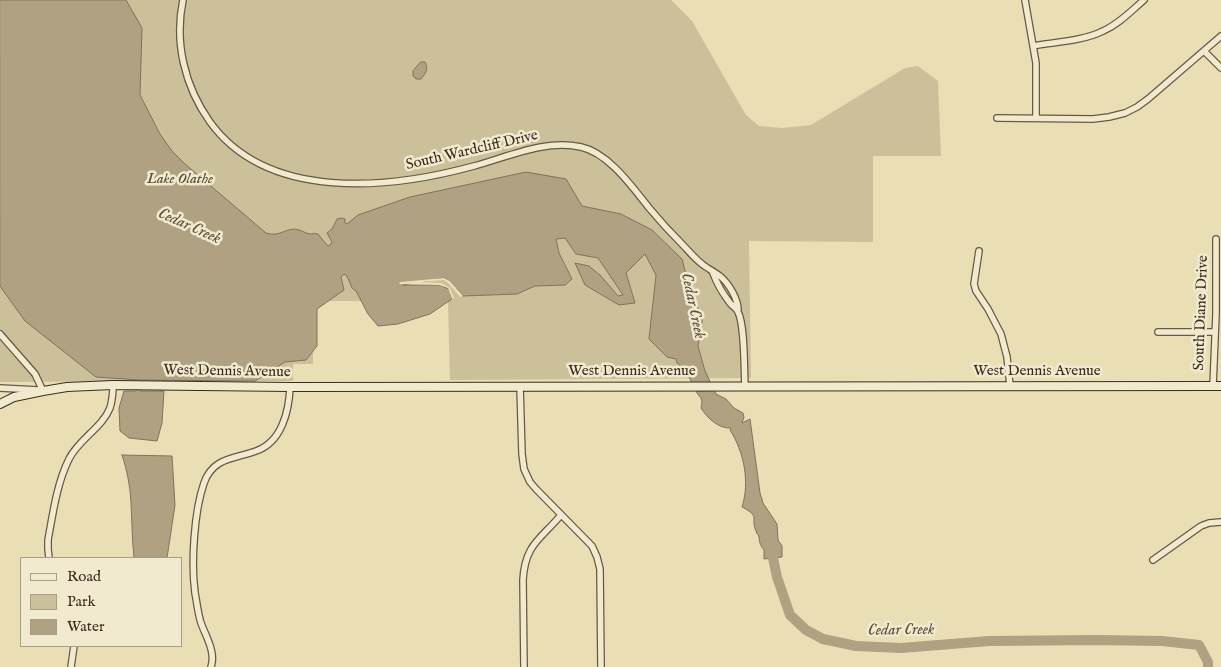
<!DOCTYPE html>
<style>
body{margin:0}
#map{position:relative;width:1221px;height:667px;overflow:hidden;background:#eadeb4;font-family:"IM FELL English",serif}
canvas{display:block}
.legend{position:absolute;left:20px;top:557px;width:162px;height:90px;box-sizing:border-box;background:#f1eace;border:1px solid #a99e88;margin:0;padding:6px 9px;list-style:none;font-size:15px;color:#3c2c20}
.legend li{display:flex;align-items:center;gap:10px;height:25px}
.legend b{width:25px;border:1px solid #a99e88}
</style>
<div id="map">
<canvas width="1221" height="667"></canvas>
<ul class="legend">
<li><b style="height:6px;background:#f1eace"></b>Road</li>
<li><b style="height:14px;background:#ccc09b"></b>Park</li>
<li><b style="height:14px;background:#afa182"></b>Water</li>
</ul>
</div>
<script>
const ctx = document.querySelector('canvas').getContext('2d');
ctx.lineJoin = 'round';
function paint(path, color) { ctx.fillStyle = color; ctx.fill(path, 'evenodd'); }
function trace(path, color, width, dash) { ctx.strokeStyle = color; ctx.lineWidth = width; ctx.lineCap = dash ? 'butt' : 'round'; ctx.setLineDash(dash || []); ctx.stroke(path); }
function drawText(font, color, halo, rows, align = 'center') {
  ctx.font = font + ' "IM FELL English",serif'; ctx.lineWidth = 5; ctx.setLineDash([]); ctx.textBaseline = 'middle'; ctx.strokeStyle = halo; ctx.fillStyle = color; for (const [text, x, y, turn = 0] of rows) {
    ctx.save(); ctx.translate(x, y); ctx.rotate((+turn || 0) * Math.PI / 180); ctx.textAlign = isNaN(turn) ? turn : align; if (halo) ctx.strokeText(text, 0, 0); ctx.fillText(text, 0, 0); ctx.restore();
  }
}
const green = new Path2D(`
 M 0,0 L 671,0 L 692,21 L 746,115 L 759,126 L 782,128 L 811,125 L 905,68 L 918,66 L 938,81 L 941,156 L 873,156 L 873,242 L 749,241 L 751,378 L 450,380 L 448,301 L 313,301 L 313,364 L 293,364 L 293,381 L 0,382 Z`);
const water = new Path2D(`
 M 0,0 L 126,0 L 142,28 L 140,95 L 160,134 L 172,151 L 185,164 L 266,233 C 278,237 283,230 294,229 C 300,229 304,233 310,234 C 312,234 315,233 318,234 L 326,244 L 328,246 L 330,245 L 332,242 L 327,233 L 332,229 L 337,219 L 341,218 L 345,219 L 345,223 L 347,224 L 358,215 L 410,197 L 526,172 L 566,179 L 582,206 L 621,214 L 652,230 L 682,259 L 692,298 L 703,316 L 698,346 L 705,371 L 716,394 L 726,399 L 734,408 L 743,413 L 744,417 L 742,423 L 750,419 L 760,493 L 763,503 L 777,524 L 778,540 L 782,546 L 782,557 L 764,559 L 764,550 C 760,545 760,544 759,538 C 758,531 758,538 756,531 C 750,517 761,517 742,507 C 750,482 744,452 730,430 L 731,428 C 719,429 707,418 701,408 L 702,402 L 701,398 L 697,393 L 685,369 L 677,363 L 676,359 L 667,357 L 649,339 L 656,275 L 645,254 L 626,273 L 635,303 L 619,305 L 585,285 L 575,263 L 589,266 L 601,276 L 618,296 L 623,295 L 598,258 L 576,254 L 565,238 L 556,239 L 559,253 L 572,279 L 565,285 L 535,286 L 517,294 L 463,296 L 450,281 L 444,278 L 403,285 L 439,285 L 449,289 L 452,299 L 430,314 L 398,324 L 378,326 L 368,314 L 356,291 L 352,288 L 347,276 L 344,274 L 341,277 L 344,290 L 317,309 L 317,346 L 306,360 L 285,362 L 255,381 L 139,380 L 96,377 L 25,321 L 2,289 L 0,285 Z
 M 421,62 L 425,62 C 429,69 425,74 421,79 L 416,79 L 413,76 L 413,71 Z
 M 138,389 L 140,389 L 141,391 L 164,391 L 162,423 L 157,441 L 129,438 L 120,431 L 119,408 L 124,391 L 135,391 Z
 M 122,455 L 172,456 L 175,505 L 167,558 L 134,558 C 132,539 132,521 131,502 C 130,486 127,470 122,455 Z`);
const pier = new Path2D(`
 M 444,278 L 450,281 L 463,296 L 460,297 L 448,283 L 444,280 L 422,282 L 441,283 L 450,288 L 454,298 L 452,299 L 448,288 L 439,285 L 399,284 L 400,282 Z`);
const river = new Path2D(`
 M 770,544 L 777,577 L 790,615 L 806,630 L 823,639 L 856,646 L 901,648 L 989,641 L 1098,640 L 1162,641 L 1199,645 L 1208,662 L 1208,667`);
const street = new Path2D(`
 M 183,0 C 174,43 185,87 210,122 C 268,202 390,189 474,166 C 508,157 545,139 581,147 C 609,153 633,188 650,209 C 660,221 670,232 681,243 C 688,250 694,258 702,264 C 708,269 715,272 721,277 C 729,284 738,299 738,310
 M 1025,0 L 1036,63 L 1036,118
 M 1033,46 C 1055,42 1083,41 1103,31 C 1119,24 1131,11 1144,0
 M 1204,51 L 1221,68
 M 997,118 L 1093,119 L 1109,117 L 1125,113 L 1137,107 L 1148,99 L 1221,36
 M 979,251 L 974,284 L 976,291 L 988,309 L 1001,334 L 1007,357 L 1010,386
 M 713,273 C 717,284 723,294 730,303 C 733,307 737,308 738,312 C 745,325 744,370 745,386
 M 1158,332 L 1214,332
 M 0,334 L 35,374 L 43,391
 M 520,386 L 522,454 L 524,469 L 530,482 L 536,489 L 592,546 L 597,557 L 600,569 L 601,667
 M 1213,386 L 1216,314 L 1216,239
 M 0,388 L 38,390
 M 49,558 L 48,549 L 48,540 C 53,513 57,483 69,459 C 79,439 102,428 110,408 C 112,401 113,392 113,385
 M 1153,560 L 1201,526 L 1209,523 L 1221,522
 M 71,667 L 74,646
 M 211,667 C 216,652 206,637 201,623 C 198,614 197,603 195,593 C 191,563 194,512 204,483 C 213,457 235,459 256,451 C 282,442 289,411 290,387
 M 524,667 L 523,580 C 525,544 541,539 561,515`);
const secondary = new Path2D(`
 M 0,404 L 14,397 L 43,391 L 67,387 L 113,385 L 290,387 L 1221,386`);
const streetNames = [
 ["South Wardcliff Drive",472,151,-13],
 ["South Diane Drive",1202,313,-88],
 ["West Dennis Avenue",227,372,1],
 ["West Dennis Avenue",632,372],
 ["West Dennis Avenue",1037,372]
];
const parkNames = [
 ["Lake Olathe",180,180]
];
const waterNames = [
 ["Cedar Creek",189,227,24],
 ["Cedar Creek",692,306,78],
 ["Cedar Creek",901,631,-1]
];
paint(green, '#ccc09b');
paint(water, '#afa182');
trace(water, '#81725b', 1);
paint(pier, '#eadeb4');
trace(river, '#afa182', 10);
trace(street, '#685845', 8);
trace(secondary, '#3c2c20', 10);
trace(street, '#f1eace', 5.5);
trace(secondary, '#f1eace', 8);
drawText('15px', '#3c2c20', '#f1eace', streetNames);
drawText('italic 15px', '#594a39', '#f1eace', parkNames);
drawText('italic 16px', '#5e4f3d', '#f1eace', waterNames);
</script>
